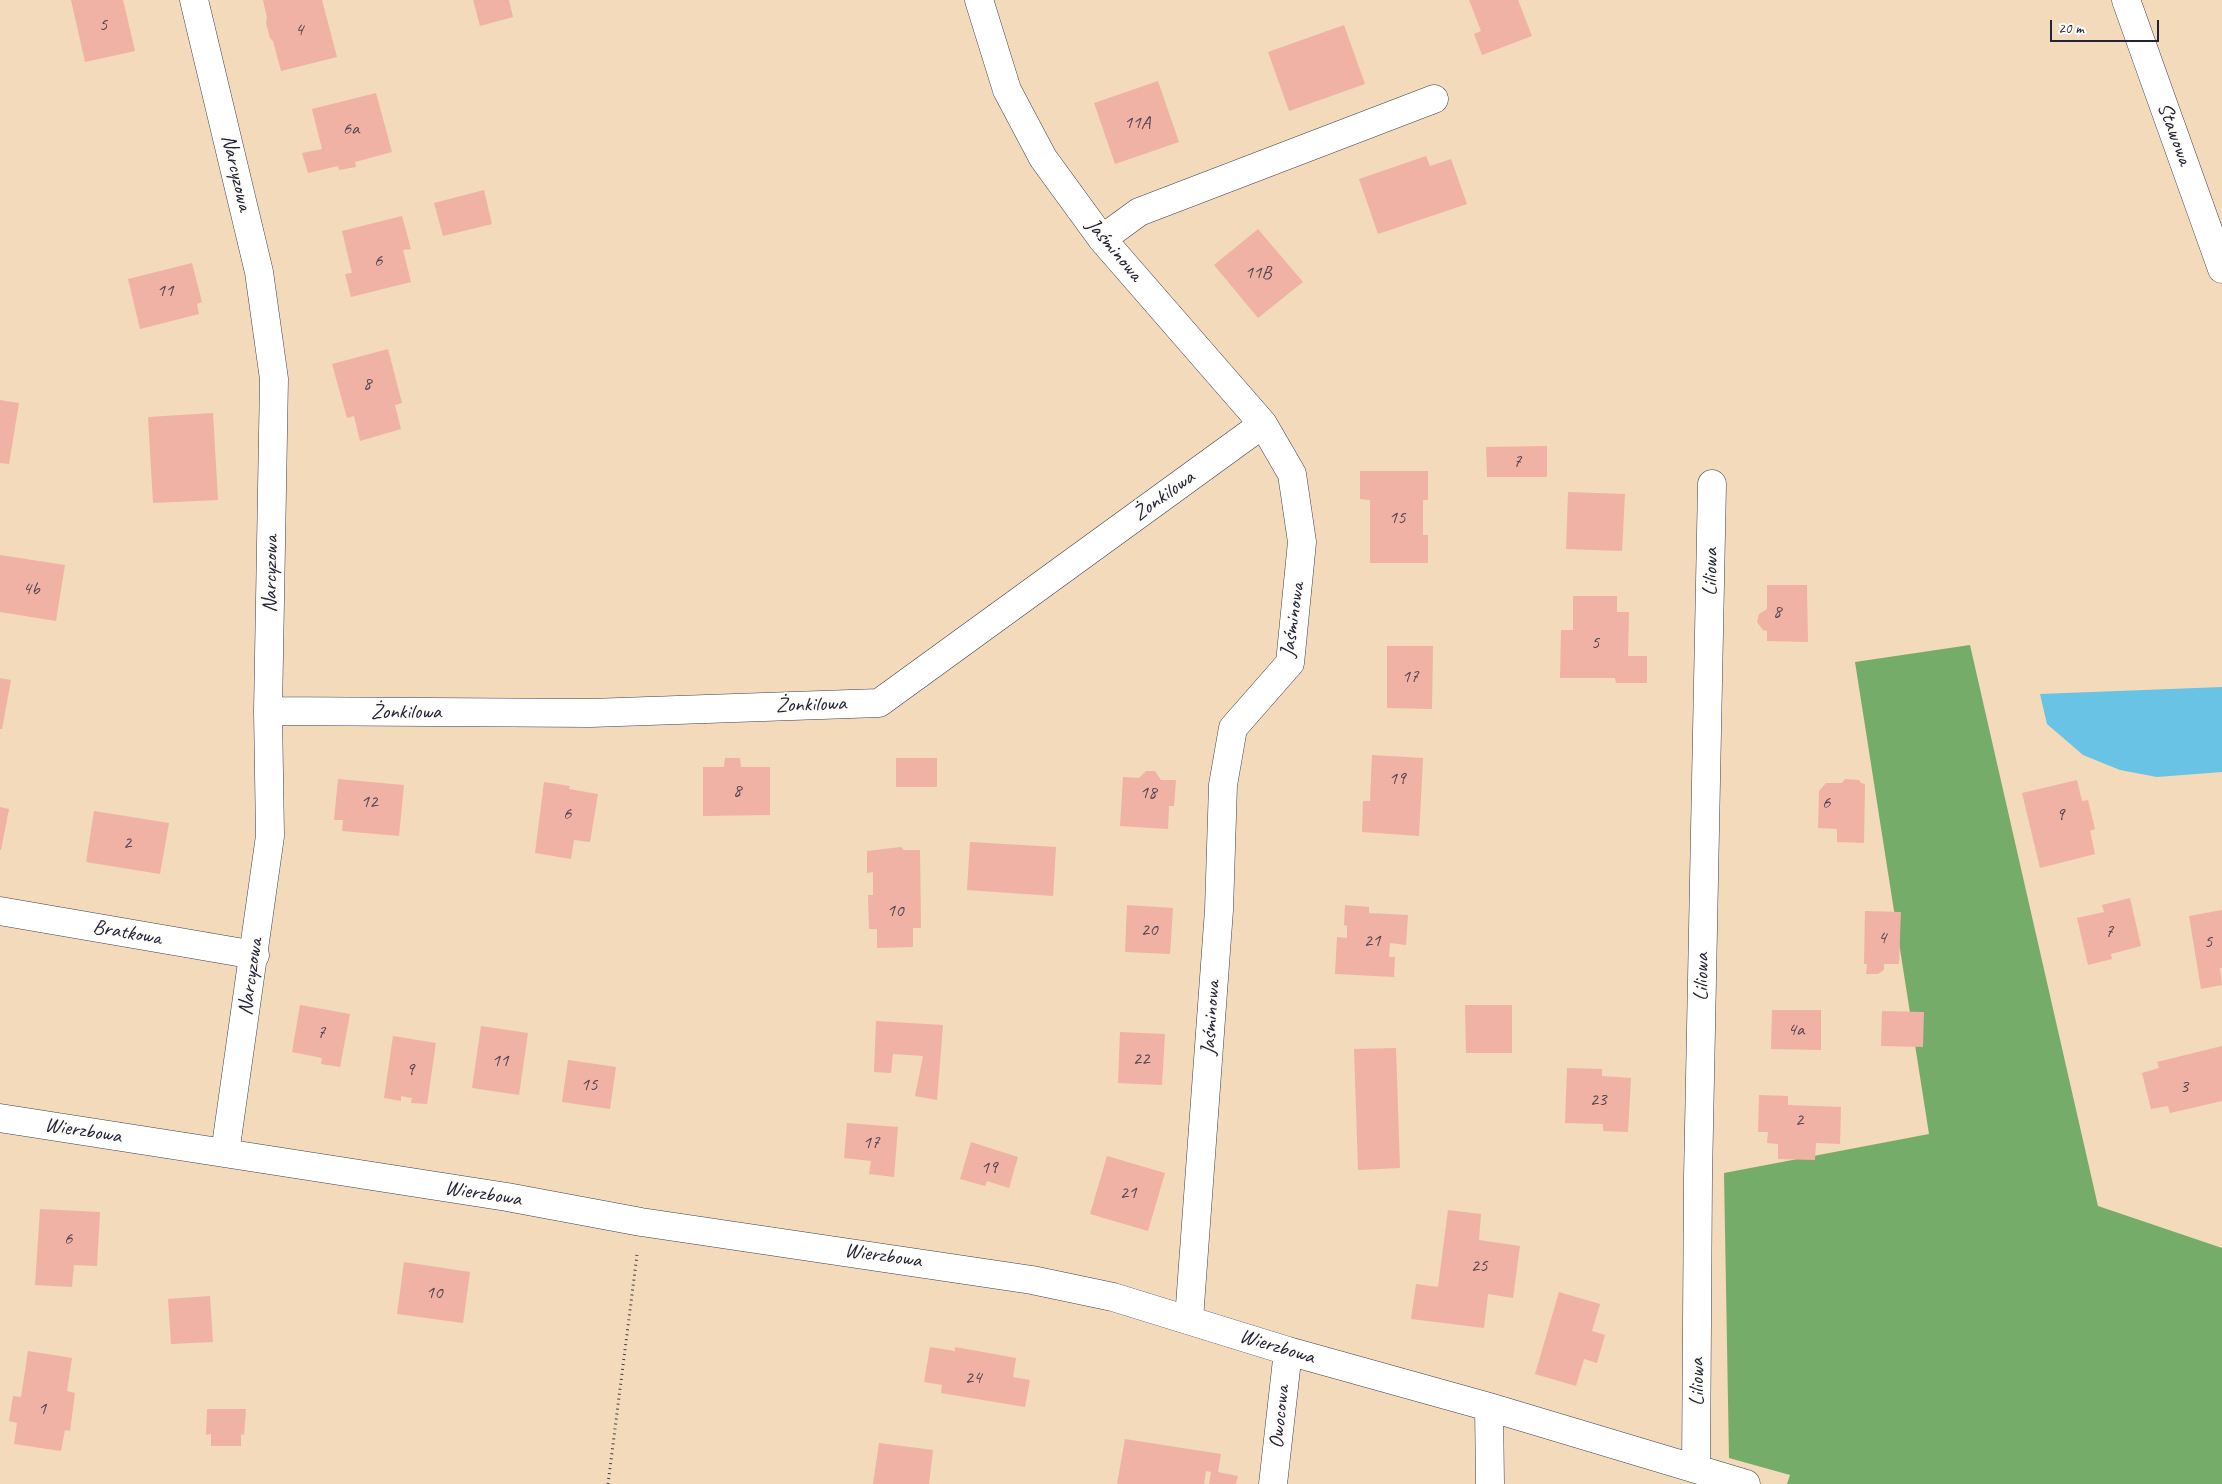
<!DOCTYPE html>
<meta charset="utf-8">
<style>
body{margin:0}
#map{position:relative;width:2222px;height:1484px;overflow:hidden;background:#f2daba;font-family:Caveat,sans-serif}
canvas{display:block}
.scale{position:absolute;left:2050px;top:20px;width:109px;height:22px;box-sizing:border-box;border:2px solid #22223b;border-top:0;padding-left:6px;font-size:15px;line-height:18px;white-space:nowrap;color:#22223b;-webkit-text-stroke:4px #fdfcf7;paint-order:stroke}
</style>
<div id="map">
<canvas width="2222" height="1484"></canvas>
<div class="scale">20 m</div>
</div>
<script>
const ctx = document.querySelector('canvas').getContext('2d');
ctx.lineJoin = 'round';
function paint(path, color) { ctx.fillStyle = color; ctx.fill(path, 'evenodd'); }
function trace(path, color, width, dash) { ctx.strokeStyle = color; ctx.lineWidth = width; ctx.lineCap = dash ? 'butt' : 'round'; ctx.setLineDash(dash || []); ctx.stroke(path); }
function drawText(font, color, halo, rows, align = 'center') {
  ctx.font = font + ' Caveat,sans-serif'; ctx.lineWidth = 4; ctx.setLineDash([]); ctx.textBaseline = 'middle'; ctx.strokeStyle = halo; ctx.fillStyle = color; for (const [text, x, y, turn = 0] of rows) {
    ctx.save(); ctx.translate(x, y); ctx.rotate((+turn || 0) * Math.PI / 180); ctx.textAlign = isNaN(turn) ? turn : align; if (halo) ctx.strokeText(text, 0, 0); ctx.fillText(text, 0, 0); ctx.restore();
  }
}
const forest = new Path2D(`
 M 1970,645 L 2098,1206 L 2222,1248 L 2222,1484 L 1787,1484 L 1790,1475 L 1729,1458 L 1724,1173 L 1929,1134 L 1855,662 Z`);
const water = new Path2D(`
 M 2222,687 L 2222,772 L 2157,777 L 2120,770 L 2083,755 L 2047,724 L 2040,694 Z`);
const building = new Path2D(`
 M 71,0 L 123,0 L 135,51 L 85,62 Z
 M 263,0 L 322,0 L 337,57 L 281,71 L 273,41 L 270,38 L 266,23 L 267,18 Z
 M 473,0 L 509,0 L 513,17 L 480,26 Z
 M 1469,0 L 1518,0 L 1532,36 L 1482,55 L 1474,34 L 1481,31 Z
 M 1344,25 L 1365,84 L 1289,111 L 1268,52 Z
 M 1158,81 L 1179,142 L 1115,164 L 1094,103 Z
 M 376,93 L 392,152 L 355,162 L 356,167 L 339,170 L 338,166 L 308,173 L 302,153 L 322,149 L 312,109 Z
 M 1426,156 L 1430,166 L 1451,159 L 1467,204 L 1378,234 L 1359,179 Z
 M 484,190 L 492,224 L 443,236 L 434,203 Z
 M 402,216 L 411,249 L 403,250 L 411,282 L 351,297 L 345,274 L 352,273 L 342,231 Z
 M 1258,229 L 1303,282 L 1258,318 L 1214,265 Z
 M 192,263 L 202,302 L 197,304 L 199,314 L 140,329 L 128,279 Z
 M 388,349 L 402,403 L 395,405 L 401,429 L 360,441 L 354,416 L 347,418 L 332,364 Z
 M 0,400 L 19,403 L 9,464 L 0,463 Z
 M 213,413 L 218,500 L 153,503 L 148,417 Z
 M 1547,446 L 1547,477 L 1487,477 L 1486,447 Z
 M 1360,471 L 1428,471 L 1428,500 L 1423,500 L 1423,535 L 1428,535 L 1428,563 L 1370,563 L 1370,500 L 1360,499 Z
 M 1568,492 L 1625,494 L 1622,551 L 1566,549 Z
 M 0,555 L 65,565 L 56,621 L 0,612 Z
 M 1767,585 L 1807,585 L 1808,642 L 1767,641 L 1767,631 L 1763,630 L 1757,622 L 1759,614 L 1767,609 Z
 M 1573,596 L 1617,596 L 1617,612 L 1629,612 L 1628,656 L 1647,656 L 1647,683 L 1616,683 L 1615,678 L 1560,678 L 1561,630 L 1573,630 Z
 M 1387,646 L 1433,646 L 1432,709 L 1387,708 Z
 M 0,678 L 11,680 L 2,729 L 0,729 Z
 M 1372,755 L 1423,758 L 1419,836 L 1362,832 L 1363,801 L 1370,801 Z
 M 725,758 L 740,758 L 741,767 L 770,767 L 770,815 L 703,816 L 703,767 L 724,767 Z
 M 896,758 L 937,758 L 937,787 L 896,787 Z
 M 1146,771 L 1155,771 L 1161,780 L 1176,780 L 1174,806 L 1169,806 L 1168,829 L 1120,826 L 1123,777 L 1139,778 Z
 M 338,779 L 404,785 L 399,836 L 342,831 L 343,820 L 334,820 Z
 M 1845,779 L 1859,780 L 1861,783 L 1865,784 L 1864,843 L 1837,842 L 1837,829 L 1818,828 L 1819,791 L 1826,783 L 1842,783 Z
 M 2077,780 L 2082,801 L 2088,800 L 2095,829 L 2090,831 L 2095,854 L 2040,868 L 2022,793 Z
 M 544,782 L 570,786 L 569,789 L 598,794 L 590,842 L 574,840 L 571,859 L 535,853 Z
 M 0,807 L 9,809 L 1,850 L 0,850 Z
 M 94,811 L 169,823 L 160,874 L 86,862 Z
 M 970,842 L 1056,847 L 1053,896 L 967,890 Z
 M 901,847 L 904,850 L 920,850 L 921,928 L 913,928 L 913,947 L 877,948 L 877,929 L 869,929 L 868,895 L 873,895 L 873,872 L 867,873 L 867,851 Z
 M 2130,898 L 2141,946 L 2111,954 L 2112,959 L 2088,965 L 2077,918 L 2104,912 L 2102,905 Z
 M 1127,905 L 1173,908 L 1170,954 L 1125,952 Z
 M 1345,905 L 1369,907 L 1369,913 L 1408,915 L 1406,945 L 1390,943 L 1389,957 L 1395,957 L 1394,977 L 1335,974 L 1337,937 L 1347,938 L 1347,926 L 1344,925 Z
 M 2222,910 L 2222,968 L 2220,968 L 2222,985 L 2201,989 L 2189,916 Z
 M 1865,911 L 1901,912 L 1899,964 L 1884,964 L 1884,970 L 1878,974 L 1866,974 L 1867,964 L 1864,964 Z
 M 300,1005 L 350,1014 L 340,1067 L 321,1064 L 322,1058 L 292,1052 Z
 M 1465,1005 L 1512,1005 L 1512,1053 L 1466,1053 Z
 M 1772,1010 L 1821,1010 L 1821,1050 L 1771,1049 Z
 M 1882,1011 L 1924,1012 L 1923,1047 L 1881,1046 Z
 M 876,1021 L 943,1025 L 937,1100 L 915,1096 L 923,1056 L 893,1054 L 891,1073 L 874,1072 Z
 M 481,1026 L 528,1033 L 519,1095 L 472,1088 Z
 M 1120,1032 L 1165,1034 L 1162,1085 L 1118,1083 Z
 M 393,1036 L 436,1043 L 427,1104 L 411,1103 L 412,1098 L 401,1096 L 401,1101 L 384,1098 Z
 M 2222,1046 L 2222,1101 L 2170,1113 L 2168,1106 L 2151,1109 L 2142,1073 L 2159,1068 L 2157,1062 Z
 M 1396,1048 L 1400,1168 L 1358,1170 L 1354,1049 Z
 M 568,1060 L 616,1067 L 610,1109 L 562,1102 Z
 M 1567,1068 L 1602,1069 L 1602,1076 L 1631,1078 L 1628,1132 L 1603,1131 L 1603,1124 L 1565,1123 Z
 M 1759,1095 L 1788,1096 L 1788,1105 L 1841,1107 L 1840,1144 L 1816,1143 L 1815,1160 L 1778,1159 L 1778,1144 L 1767,1143 L 1768,1132 L 1758,1132 Z
 M 847,1123 L 898,1127 L 894,1177 L 869,1174 L 871,1161 L 844,1158 Z
 M 971,1142 L 1018,1157 L 1009,1188 L 987,1181 L 985,1186 L 960,1179 Z
 M 1107,1156 L 1165,1173 L 1148,1231 L 1090,1214 Z
 M 40,1209 L 100,1212 L 97,1266 L 74,1265 L 72,1287 L 35,1285 Z
 M 1448,1210 L 1481,1214 L 1479,1240 L 1520,1246 L 1513,1298 L 1488,1294 L 1484,1328 L 1411,1319 L 1416,1284 L 1438,1287 Z
 M 404,1262 L 470,1272 L 463,1323 L 397,1314 Z
 M 1559,1292 L 1600,1304 L 1592,1331 L 1605,1335 L 1597,1363 L 1584,1359 L 1576,1386 L 1535,1374 Z
 M 210,1296 L 213,1342 L 171,1344 L 168,1299 Z
 M 930,1347 L 955,1351 L 955,1347 L 1016,1358 L 1013,1377 L 1030,1380 L 1025,1407 L 941,1393 L 942,1385 L 924,1382 Z
 M 28,1351 L 72,1358 L 67,1391 L 75,1393 L 70,1431 L 65,1430 L 61,1451 L 14,1444 L 17,1423 L 9,1421 L 13,1396 L 21,1397 Z
 M 207,1409 L 246,1409 L 244,1435 L 241,1434 L 241,1446 L 211,1446 L 211,1434 L 206,1435 Z
 M 1125,1439 L 1221,1454 L 1218,1472 L 1238,1476 L 1236,1484 L 1209,1484 L 1211,1472 L 1206,1471 L 1204,1484 L 1117,1484 Z
 M 879,1443 L 933,1450 L 929,1484 L 873,1484 Z`);
const path = new Path2D(`
 M 608,1484 L 637,1255`);
const minor = new Path2D(`
 M 194,0 L 259,272 L 274,379 L 268,711 L 270,836 L 225,1153
 M 979,0 L 1007,90 L 1043,158 L 1102,239 L 1263,424 L 1292,474 L 1302,542 L 1290,663 L 1233,728 L 1223,785 L 1219,910 L 1189,1319
 M 2126,0 L 2222,269
 M 1102,239 L 1139,212 L 1434,99
 M 268,711 L 591,713 L 879,703 L 1263,424
 M 0,911 L 255,955
 M 0,1118 L 507,1197 L 641,1222 L 1032,1280 L 1113,1297 L 1288,1351 L 1489,1407 L 1746,1484
 M 1489,1407 L 1490,1484
 M 1696,1469 L 1698,1177 L 1712,484
 M 1273,1484 L 1288,1351`);
const numberNames = [
 ["5",103,25],
 ["4",299,30],
 ["11A",1137,123],
 ["6a",351,129],
 ["6",378,261],
 ["11B",1258,273],
 ["11",165,291],
 ["8",367,384],
 ["7",1517,462],
 ["15",1397,518],
 ["4b",31,589],
 ["8",1777,612],
 ["5",1595,643],
 ["17",1410,677],
 ["19",1397,779],
 ["8",737,791],
 ["18",1148,793],
 ["12",369,802],
 ["6",1826,803],
 ["6",567,814],
 ["9",2060,815],
 ["2",127,843],
 ["10",895,911],
 ["20",1149,930],
 ["7",2109,932],
 ["4",1882,938],
 ["21",1372,941],
 ["5",2208,942],
 ["4a",1796,1030],
 ["7",321,1033],
 ["22",1141,1059],
 ["11",500,1061],
 ["9",410,1070],
 ["15",589,1085],
 ["3",2184,1087],
 ["23",1598,1100],
 ["2",1799,1120],
 ["17",871,1143],
 ["19",989,1168],
 ["21",1128,1193],
 ["6",68,1239],
 ["25",1479,1266],
 ["10",434,1293],
 ["24",973,1378],
 ["1",42,1409]
];
const streetNames = [
 ["Stawowa",2174,134,70],
 ["Narcyzowa",236,173,77],
 ["Jaśminowa",1114,250,50],
 ["Żonkilowa",1164,496,-36],
 ["Liliowa",1711,572,-89],
 ["Narcyzowa",271,574,-89],
 ["Jaśminowa",1293,620,-82],
 ["Żonkilowa",811,705,-2],
 ["Żonkilowa",406,712],
 ["Bratkowa",127,933,10],
 ["Narcyzowa",251,977,-82],
 ["Liliowa",1702,977,-89],
 ["Jaśminowa",1211,1018,-86],
 ["Wierzbowa",83,1131,9],
 ["Wierzbowa",483,1194,9],
 ["Wierzbowa",883,1256,8],
 ["Wierzbowa",1277,1347,17],
 ["Liliowa",1697,1382,-90],
 ["Owocowa",1280,1417,-84]
];
paint(forest, '#76ac69');
paint(water, '#68c3e5');
paint(building, '#f0b2a4');
trace(minor, '#413e4e', 29);
trace(path, '#413e4e', 3, [1, 4]);
trace(minor, '#fff', 28);
drawText('19px', '#564655', null, numberNames);
drawText('21px', '#22223b', '#fdfcf7', streetNames);
</script>
